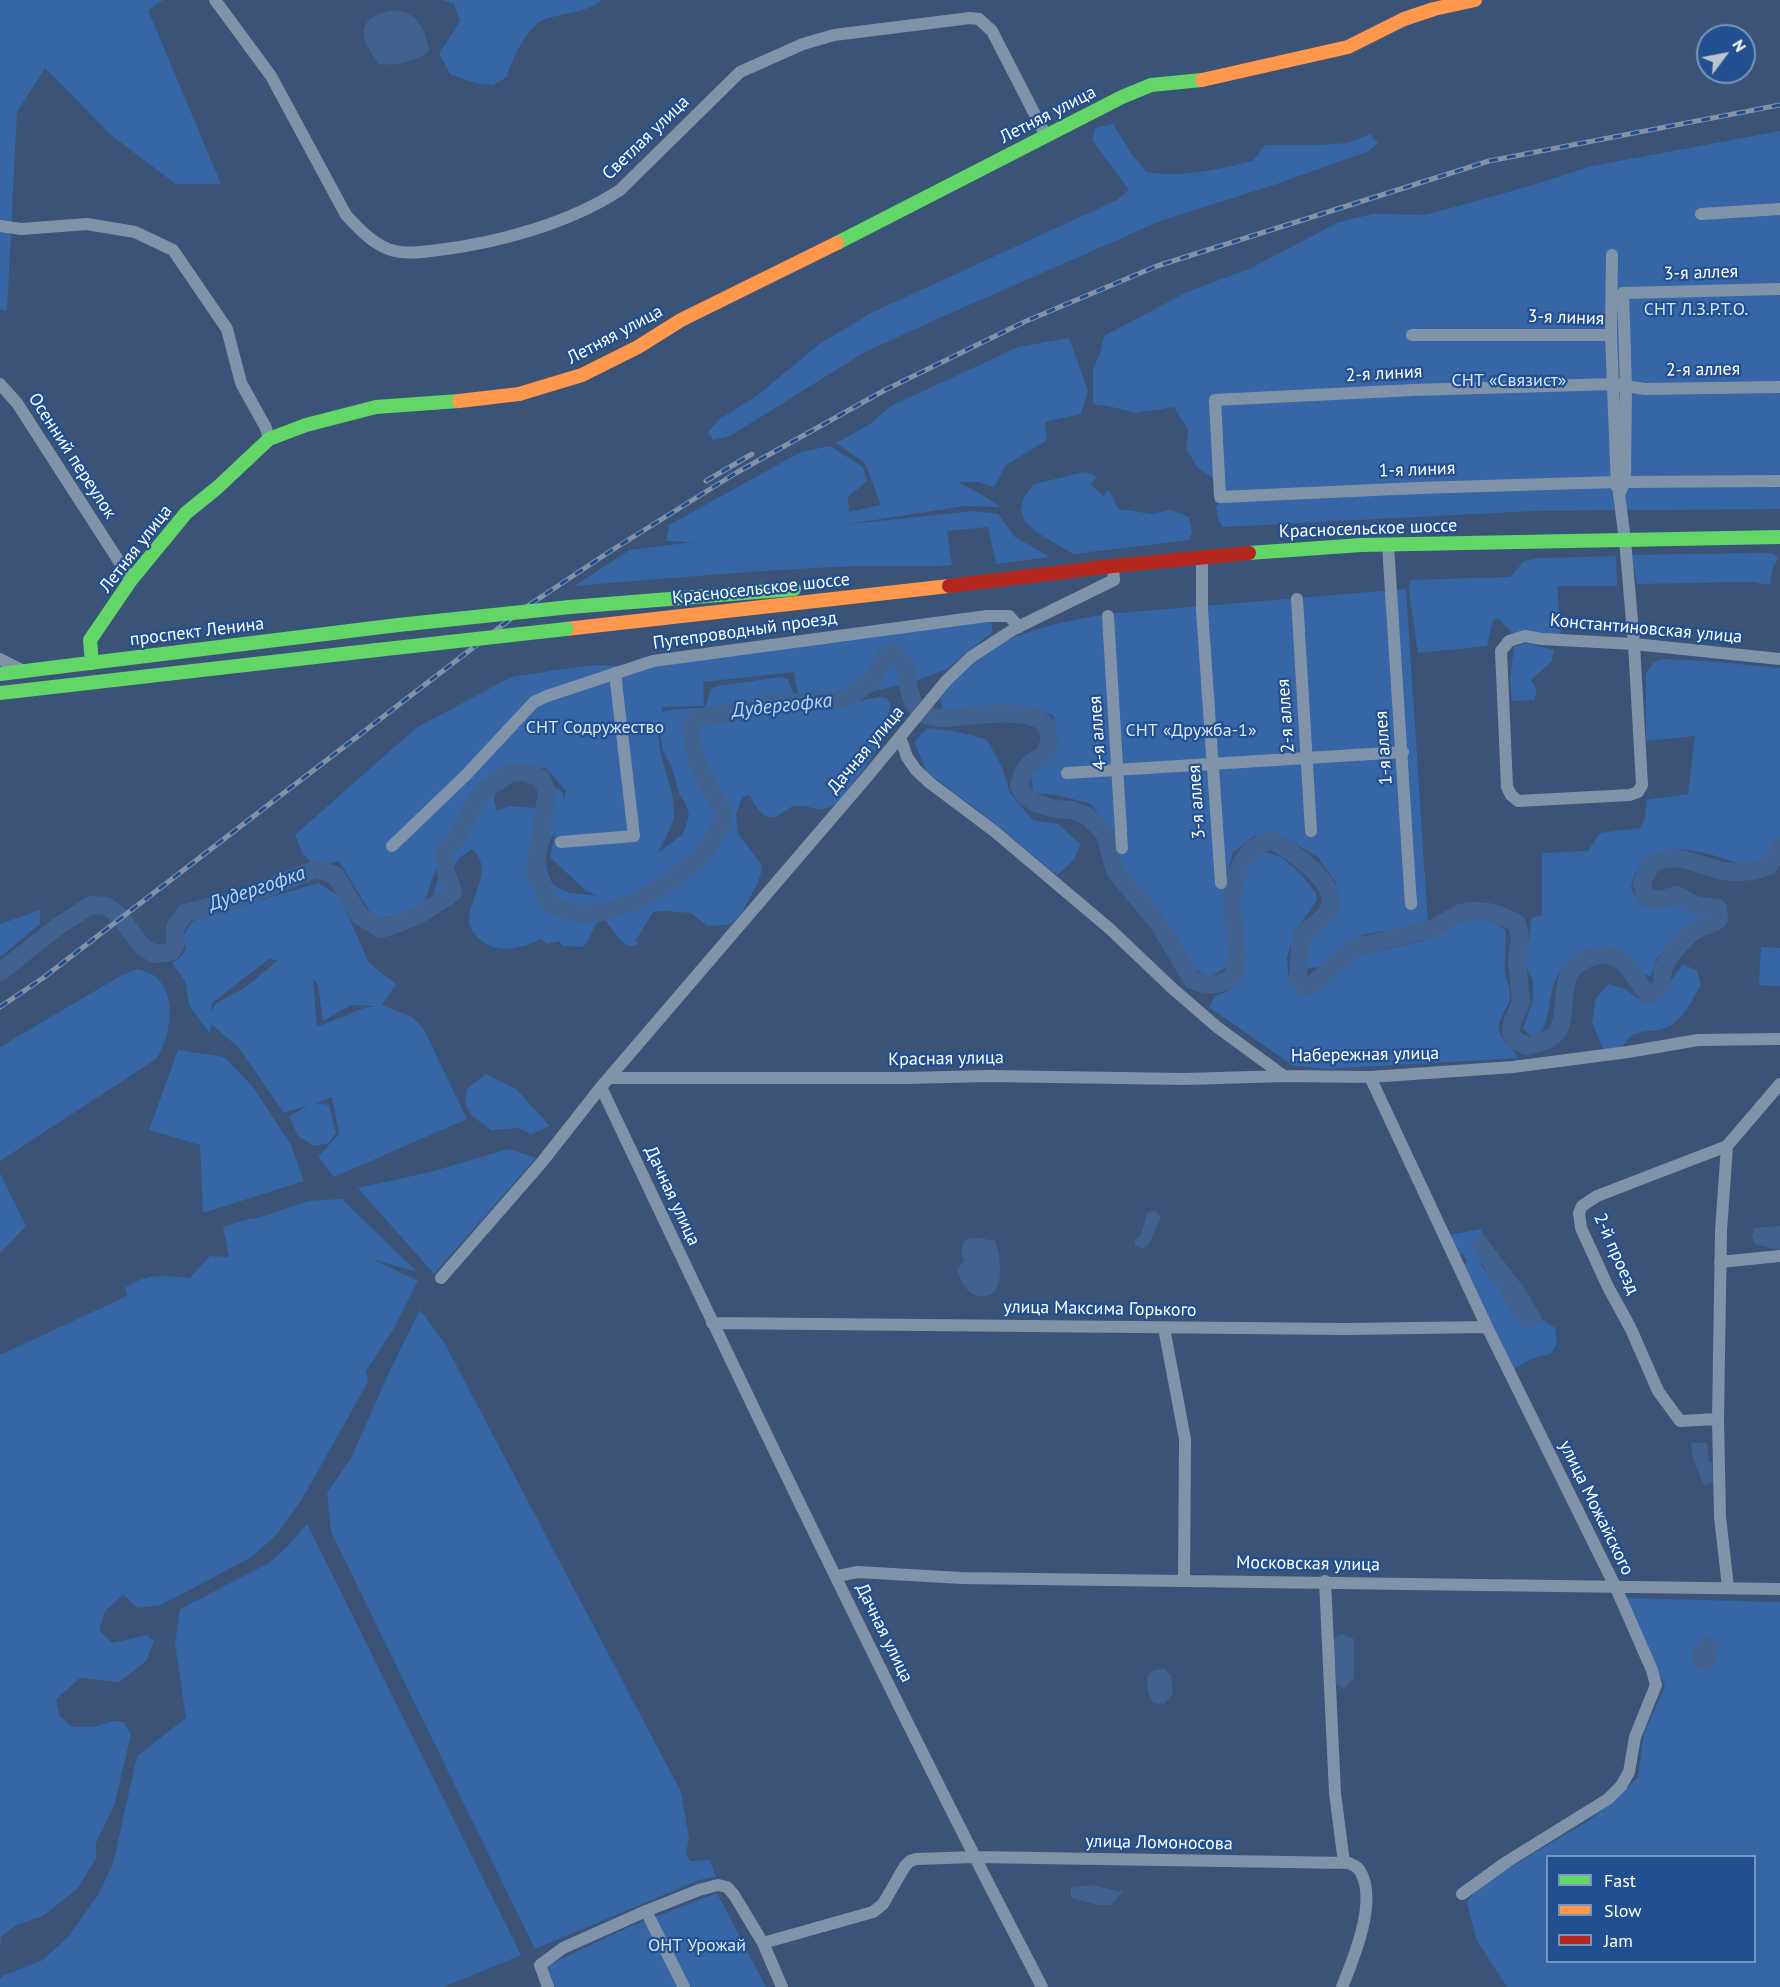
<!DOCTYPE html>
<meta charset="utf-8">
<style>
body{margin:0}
#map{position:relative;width:1780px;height:1987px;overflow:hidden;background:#3a5376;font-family:"PT Sans",sans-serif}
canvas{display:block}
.legend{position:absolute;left:1546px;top:1855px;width:210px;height:108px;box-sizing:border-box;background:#214f8f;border:2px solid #7a95bc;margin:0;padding:8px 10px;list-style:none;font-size:18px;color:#fff}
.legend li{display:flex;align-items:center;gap:12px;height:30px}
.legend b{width:30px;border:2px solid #7a95bc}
.north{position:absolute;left:1696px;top:24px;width:60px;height:60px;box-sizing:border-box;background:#214f8f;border:2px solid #7a95bc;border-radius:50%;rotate:58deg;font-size:16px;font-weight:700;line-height:24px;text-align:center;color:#fff}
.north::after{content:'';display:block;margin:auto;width:21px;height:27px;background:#bac3cf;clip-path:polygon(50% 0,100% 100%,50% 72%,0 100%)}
</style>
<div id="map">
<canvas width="1780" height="1987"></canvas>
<ul class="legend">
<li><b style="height:8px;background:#63d668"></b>Fast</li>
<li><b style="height:8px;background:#ff974d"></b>Slow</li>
<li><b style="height:8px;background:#b3261e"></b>Jam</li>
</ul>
<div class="north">N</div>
</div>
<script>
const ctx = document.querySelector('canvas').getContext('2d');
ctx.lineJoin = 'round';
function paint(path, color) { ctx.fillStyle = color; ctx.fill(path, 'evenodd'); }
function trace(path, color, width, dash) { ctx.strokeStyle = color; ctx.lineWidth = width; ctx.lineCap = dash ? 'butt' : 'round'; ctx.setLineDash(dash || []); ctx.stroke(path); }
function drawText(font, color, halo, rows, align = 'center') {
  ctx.font = font + ' "PT Sans",sans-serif'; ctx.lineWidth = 4.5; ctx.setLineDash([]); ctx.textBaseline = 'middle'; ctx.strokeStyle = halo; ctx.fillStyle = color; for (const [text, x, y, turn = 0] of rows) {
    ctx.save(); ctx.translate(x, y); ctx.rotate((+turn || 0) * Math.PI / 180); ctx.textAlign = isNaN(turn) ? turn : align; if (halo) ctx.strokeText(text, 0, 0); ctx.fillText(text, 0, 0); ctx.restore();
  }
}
const green = new Path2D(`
 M 0,0 L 163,0 L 148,10 L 221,184 L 176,184 L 112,136 L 45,68 L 17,112 L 7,311 L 0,309 Z
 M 443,0 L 602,0 C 586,13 564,13 545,19 C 528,25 511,60 507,77 L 493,85 L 476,83 L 451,75 L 439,54 L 460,21 L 454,4 Z
 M 1113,124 L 1132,155 L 1147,172 C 1183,178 1218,169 1253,161 L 1265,145 L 1318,145 L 1348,143 L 1370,134 L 1378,143 L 1369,151 L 1277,184 L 1163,220 L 953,312 L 865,352 L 730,436 L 713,440 L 708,432 L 720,419 L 758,395 L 818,345 L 871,313 L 1117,200 L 1129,190 L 1092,140 L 1095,128 Z
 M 1780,131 L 1780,509 L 1533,511 L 1223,527 L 1219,521 L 1216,507 L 1222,499 L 1213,478 L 1198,468 L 1186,449 L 1188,430 L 1174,407 L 1135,413 L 1112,407 L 1093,404 L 1093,369 L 1100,354 L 1104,336 L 1187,292 L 1251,268 L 1339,222 L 1373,214 L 1426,215 L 1533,185 L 1592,166 Z
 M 1069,338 L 1088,391 L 1081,414 L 1045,422 L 1047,440 L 1006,465 L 994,487 L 978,482 L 958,482 L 984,496 L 1000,507 L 965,506 L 842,525 L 973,511 L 998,514 L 1015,537 L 1050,557 L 996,564 L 988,527 L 947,531 L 952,565 C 913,568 873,565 834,567 C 747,571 661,579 574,586 L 630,550 L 694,542 L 666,541 L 669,525 L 801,452 L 830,446 L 863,467 L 867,481 L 848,497 L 849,512 L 881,505 L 865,463 L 836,443 L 870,424 L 891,406 L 1018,347 Z
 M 1085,472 L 1093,474 L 1096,478 L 1091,485 L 1103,496 L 1109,490 L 1118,509 L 1152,514 L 1171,510 L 1189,517 L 1192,532 L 1189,540 L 1073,554 L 1036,532 L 1025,521 L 1021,511 L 1024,497 L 1034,484 Z
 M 1750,553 L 1772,553 L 1779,558 L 1773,567 L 1770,585 L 1753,582 L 1637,584 L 1632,555 Z
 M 1616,556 L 1617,586 L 1557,586 L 1561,634 L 1512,633 L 1499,619 L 1493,620 L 1487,646 L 1418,653 L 1409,591 L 1410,580 L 1510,577 L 1524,561 L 1541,558 Z
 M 1406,589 L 1428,924 L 1365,934 L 1346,943 L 1322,966 L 1304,969 L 1310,935 L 1335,909 L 1336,883 L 1318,857 L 1279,834 L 1254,836 L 1233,853 L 1224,884 L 1229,966 L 1208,978 L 1190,965 L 1164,923 L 1122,869 L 1110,832 L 1091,804 L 1057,795 L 1034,793 L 1030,775 C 1061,755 1058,749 1053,715 C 1019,704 979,709 943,710 L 940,698 C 951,685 962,669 975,659 C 1014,631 1061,622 1107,614 Z
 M 981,616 L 992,624 L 992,632 L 947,669 L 916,681 L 845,698 L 798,695 L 794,672 L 703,682 L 704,706 L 662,707 L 662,712 C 667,709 694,709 705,707 L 711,689 L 717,686 L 781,677 L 787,679 C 792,687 796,702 803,707 C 815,715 864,699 880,697 L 886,698 L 890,703 C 889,736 870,763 849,788 C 843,795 840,803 830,807 C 817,813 808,804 795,806 C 788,807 785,812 779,815 C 764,824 755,805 749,795 L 742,797 L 736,814 L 738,834 L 761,864 L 762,870 L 758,882 L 744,909 L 732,923 L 726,925 L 707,926 L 691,913 L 666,911 L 653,912 L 635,942 L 639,943 C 623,954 616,930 605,921 L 598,922 C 591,929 591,940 582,947 L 563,946 L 559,941 L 547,944 L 541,939 C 520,949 495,956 476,936 C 472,931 469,926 469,920 C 470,896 495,869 472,849 L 459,858 L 454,867 L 456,901 L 452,905 L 441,910 L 435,899 L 434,892 L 446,855 L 461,827 L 488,791 L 494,794 L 494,800 L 497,811 L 509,806 L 534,808 L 545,802 L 552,791 L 557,788 L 562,792 L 564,800 L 566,791 L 546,768 L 517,767 L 488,783 L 472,803 L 442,851 L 422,909 L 375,920 L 339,861 L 316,867 L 303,854 L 295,835 L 416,728 L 511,677 L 592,665 L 650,667 ZM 659,728 L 663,751 L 672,768 L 679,794 L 686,804 L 689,816 L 683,834 L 658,853 C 662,844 674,824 674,815 C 676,789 654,751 659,728 ZM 556,830 L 550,857 L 586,891 L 599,896 L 570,893 L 553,885 C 543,867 544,847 556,830 Z
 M 1528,643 L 1554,650 L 1552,661 L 1531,680 L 1537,690 L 1534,700 L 1512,701 L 1510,679 L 1514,647 Z
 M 1662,659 L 1705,661 L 1780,668 L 1780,840 L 1761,863 L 1747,866 L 1709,854 L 1683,849 L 1670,850 L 1650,856 L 1642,863 L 1634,876 L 1631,888 L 1640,904 C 1658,909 1665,901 1679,903 C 1686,904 1682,905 1688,907 C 1697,910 1704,905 1708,917 L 1682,930 L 1666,947 L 1656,960 L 1651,976 C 1642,975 1638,969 1632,963 C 1617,948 1601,945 1581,954 C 1536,974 1561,1027 1532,1038 L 1523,1028 L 1533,1000 L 1533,980 L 1526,967 L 1525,949 L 1530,937 L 1531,918 L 1542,915 L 1542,853 L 1588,851 L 1600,833 L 1640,828 L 1645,818 L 1647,800 L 1688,794 L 1695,736 L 1646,741 L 1646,674 L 1653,663 Z
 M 927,728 C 948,730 968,733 987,740 L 1002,767 L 1010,793 L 1033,820 L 1058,824 L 1080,844 L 1074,860 L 1057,875 L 992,821 L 927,772 L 914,742 Z
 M 1253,852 L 1264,852 L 1281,857 L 1301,874 L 1316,893 L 1317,900 L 1294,934 L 1287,958 L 1288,973 L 1292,985 L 1300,991 L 1310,990 L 1332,976 L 1341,963 L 1355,954 L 1376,952 L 1423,941 L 1460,919 L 1490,920 L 1505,929 C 1507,943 1504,957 1505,972 C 1506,979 1510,987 1510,995 C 1510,1009 1493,1020 1501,1036 C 1505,1043 1514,1049 1518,1058 L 1326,1069 L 1292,1065 L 1209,1007 L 1215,996 C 1228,992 1233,989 1240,977 C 1254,953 1236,929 1235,904 C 1234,884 1243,868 1253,852 Z
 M 318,883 L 340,897 L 369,963 L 396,984 L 382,1005 L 412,1017 L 423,1028 L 467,1119 L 334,1177 L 318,1157 L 339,1134 L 332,1097 L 315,1103 L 329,1105 L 336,1133 L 329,1143 L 314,1146 L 298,1136 L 289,1116 L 309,1105 L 284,1113 L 239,1048 L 211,1024 L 210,1034 L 189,1005 L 185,981 L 172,963 L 181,957 L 186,949 L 183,936 L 193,921 ZM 269,959 L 278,960 L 246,987 L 215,1004 L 211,1014 L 212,1003 ZM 313,979 L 318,985 L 323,1021 L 351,1005 L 376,1006 L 364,1008 L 317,1027 Z
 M 40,910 L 40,924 L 0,957 L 0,924 Z
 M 1761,947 L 1780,948 L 1780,986 L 1759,985 Z
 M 1683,964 L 1697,971 L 1701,984 C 1692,1000 1683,1022 1665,1028 C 1642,1035 1632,1025 1619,1054 L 1606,1055 L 1592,1023 L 1596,998 L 1609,984 L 1625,989 L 1643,1002 C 1662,996 1671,980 1683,964 Z
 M 138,969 C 144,971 151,973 156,977 C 178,997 170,1038 156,1059 L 0,1161 L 0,1047 L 122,975 Z
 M 178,1050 L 224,1057 L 253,1087 L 291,1145 L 304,1181 L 203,1213 L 200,1145 L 149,1130 Z
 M 486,1074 L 516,1089 L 550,1126 L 531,1134 L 518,1128 L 491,1130 L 472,1116 L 465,1104 L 467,1089 Z
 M 509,1149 L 536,1158 L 434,1274 L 358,1188 L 430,1172 Z
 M 0,1173 L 26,1226 L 0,1253 Z
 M 342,1199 L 417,1272 L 372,1259 L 418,1281 L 394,1328 L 366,1371 L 368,1382 L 302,1499 L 278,1533 L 252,1557 L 161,1605 L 138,1608 L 123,1595 L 105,1611 L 99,1630 L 112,1643 L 147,1635 L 154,1641 L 146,1661 L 119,1682 L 80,1678 L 56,1699 L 60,1716 L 72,1727 L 93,1727 L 114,1721 L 124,1722 L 131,1735 L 114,1806 L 96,1843 L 96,1858 L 78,1888 L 43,1916 L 16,1925 L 1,1937 L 0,1951 L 0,1355 L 127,1296 L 125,1288 C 143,1273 168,1275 190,1278 L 210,1256 L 229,1257 L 223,1227 L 252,1218 L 255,1219 L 308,1201 Z
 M 1481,1229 L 1483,1234 L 1475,1238 L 1481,1265 L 1497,1286 L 1539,1324 L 1543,1320 L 1555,1328 L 1557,1343 L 1551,1354 L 1533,1358 L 1514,1369 L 1463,1265 L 1467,1262 L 1463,1253 L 1459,1255 L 1450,1235 Z
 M 420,1310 L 444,1342 L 681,1792 L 689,1838 L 686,1854 L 690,1861 L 710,1860 L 716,1877 L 699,1880 L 535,1949 L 331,1532 L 327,1493 L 351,1458 L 386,1379 Z
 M 307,1524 L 521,1955 L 444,1987 L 0,1987 L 0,1979 L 3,1976 L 43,1960 L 68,1937 L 98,1895 L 113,1864 L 137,1756 L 186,1718 L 175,1644 L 180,1609 L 269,1563 L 288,1546 Z
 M 1624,1598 L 1780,1602 L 1780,1987 L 1507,1987 L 1476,1939 L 1467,1902 L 1480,1885 L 1588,1821 L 1615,1800 L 1638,1777 L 1644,1733 L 1665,1686 ZM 1548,1856 L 1754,1856 L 1754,1962 L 1548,1962 Z
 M 717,1893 L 766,1987 L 554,1987 L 544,1967 L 629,1927 Z`);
const water = new Path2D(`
 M 393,10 C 416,11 426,29 429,51 C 416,62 396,66 378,64 C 360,37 353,19 393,10 Z
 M 1155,1210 L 1161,1217 L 1149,1244 L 1142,1249 L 1135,1245 L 1135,1239 L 1141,1235 L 1147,1213 Z
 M 1780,1226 L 1780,1250 L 1755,1244 L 1752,1236 L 1754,1228 Z
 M 1483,1234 L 1525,1289 L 1543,1320 L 1529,1330 C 1513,1321 1507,1303 1497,1287 C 1488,1273 1479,1261 1472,1246 L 1475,1238 Z
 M 980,1238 L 995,1241 C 1000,1255 1004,1279 994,1292 C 992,1294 989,1295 986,1296 C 970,1299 962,1284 957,1271 L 964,1260 C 960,1250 960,1247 967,1239 Z
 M 1692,1443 L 1707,1443 L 1709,1462 L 1712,1463 L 1713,1482 L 1704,1486 L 1693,1458 L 1691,1446 Z
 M 1342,1634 L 1354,1639 L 1354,1678 L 1344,1689 L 1336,1684 L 1332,1663 L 1333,1639 Z
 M 1705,1636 L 1714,1640 L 1719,1647 L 1714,1667 L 1706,1671 L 1693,1666 L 1691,1658 L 1694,1647 L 1699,1644 L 1700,1638 Z
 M 1164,1668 L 1171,1676 L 1173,1693 L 1164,1704 L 1153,1703 L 1148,1692 L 1147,1677 L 1152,1671 Z
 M 1090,1885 L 1123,1892 L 1111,1905 L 1099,1905 L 1071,1898 L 1071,1888 Z`);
const river = new Path2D(`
 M 0,972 L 57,927 L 91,905 L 106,906 L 118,914 L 142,946 L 154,954 L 171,952 L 175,946 L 175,928 L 185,913 L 240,899 L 316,869 L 335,875 L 360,916 L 381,929 C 414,919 426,912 453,892 L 445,869 L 444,852 L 457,838 L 475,803 L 484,791 L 510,773 L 524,772 L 541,778 L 547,791 L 535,873 L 550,904 C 558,907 568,912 576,913 C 618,919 680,880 706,850 C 716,840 720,826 724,813 C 708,786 692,757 690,725 L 700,717 L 728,714 L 767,704 L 847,699 L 865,686 L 876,674 L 884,657 L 893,651 L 907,671 L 908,686 L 913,702 L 921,714 C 927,715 933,717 939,718 C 969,719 1073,693 1044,756 C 1028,762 1022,770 1019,786 L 1024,795 L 1035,803 L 1055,809 L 1072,810 L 1087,816 L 1105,834 L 1115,871 L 1159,924 L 1192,980 C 1209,987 1220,986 1234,976 C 1243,936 1221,906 1240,866 C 1248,851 1255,845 1271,840 C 1289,849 1337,882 1330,906 C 1327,918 1309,928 1301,936 L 1298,979 L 1306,987 L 1313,984 L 1353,948 L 1432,929 L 1460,913 L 1474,911 L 1488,912 L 1502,916 L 1517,923 L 1520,937 L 1517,962 L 1521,1002 L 1512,1023 L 1511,1032 L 1516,1041 L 1527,1046 C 1537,1043 1551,1041 1557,1032 C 1572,1008 1551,970 1592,957 C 1604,953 1613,955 1623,962 C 1633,970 1639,986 1649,995 C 1671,986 1657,979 1665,965 C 1672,952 1688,933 1702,927 C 1709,924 1713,925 1719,919 L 1718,908 L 1695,905 L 1677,895 L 1659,900 L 1646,898 L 1642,884 C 1645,876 1649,864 1658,861 C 1675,854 1693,862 1709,867 C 1728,874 1750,874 1769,866 L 1780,847`);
const street = new Path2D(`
 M 215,0 L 271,76 L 346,215 C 358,228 371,242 388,249 C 403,255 423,252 438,250 C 498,243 570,223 620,190 L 740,72 L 803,44 L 834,35 L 970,18 L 979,19 L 992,31 L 1046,136
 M 1701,214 L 1780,209
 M 0,226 L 21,229 L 87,224 L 135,232 L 173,250 L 227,329 L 241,383 L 266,428 L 269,439
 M 1780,289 L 1623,293 L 1626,387 L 1625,482 L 1619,494 L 1625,540 L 1634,644 L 1642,785 L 1638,792 L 1630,795 L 1518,801 L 1511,795 L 1507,787 L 1501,651 L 1509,641 L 1525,636 L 1542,639 L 1634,644 L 1780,659
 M 1412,335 L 1611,335 L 1617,487
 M 1611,335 L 1612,255
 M 0,384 L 17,403 L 131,580
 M 1615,482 L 1418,488 L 1220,497 L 1215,400 L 1414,390 L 1612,384 L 1645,389 L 1780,387
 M 1625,482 L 1780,481
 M 1388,545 L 1411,904
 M 1202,557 L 1202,610 L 1221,883
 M 1297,599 L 1311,831
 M 1108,616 L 1122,848
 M 0,659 L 20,669
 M 900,737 L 907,757 L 916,770 L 930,783 L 994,831 L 1110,929 L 1172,988 L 1217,1027 L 1284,1076
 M 1067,773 L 1403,752
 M 561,842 L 634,836 L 615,673
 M 392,846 L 466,775 L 534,702 L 547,696 L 653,661 L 987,616 L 1009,616 L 1019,627
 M 1370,1077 L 1487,1327 L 1616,1588 L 1652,1670 L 1656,1685 L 1635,1737 L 1629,1772 L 1621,1786 L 1608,1799 L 1508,1861 L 1462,1894
 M 609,1078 L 907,1078 L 988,1076 L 1185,1079 L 1284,1076 L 1370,1077 L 1513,1067 L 1628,1052 L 1698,1040 L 1780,1039
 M 601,1087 C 723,1345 846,1603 975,1857 C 997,1901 1020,1944 1042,1987
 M 1720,1262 L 1780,1256
 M 441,1278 L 542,1162 L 601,1087 L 866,778 L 946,681 L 971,657 L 1014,629 L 1114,580 L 1113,566
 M 712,1323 L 1346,1329 L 1487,1327
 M 1164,1328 L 1185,1439 L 1184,1580
 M 1718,1419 L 1680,1421 L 1658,1391 L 1631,1329 L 1608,1287 L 1581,1228 L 1579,1213 L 1582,1206 L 1597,1196 L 1727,1146
 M 837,1576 L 858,1572 L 961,1578 L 1780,1589
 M 1325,1581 L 1335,1793 L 1344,1863
 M 1728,1587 L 1720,1517 L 1718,1419 L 1721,1231 L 1727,1146 L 1780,1084
 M 646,1911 L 684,1987
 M 763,1943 L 873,1912 L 883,1904 L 905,1866 L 910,1861 L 916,1859 L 975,1857 L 1349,1863 C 1353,1865 1358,1867 1360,1871 C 1378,1900 1354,1958 1342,1987
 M 548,1987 L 540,1965 L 563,1948 L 646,1911 L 699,1890 L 718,1885 L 727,1887 L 734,1895 L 763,1943 L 782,1987`);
const fast = new Path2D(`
 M 837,243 L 1122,97 L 1151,85 L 1202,80
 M 1249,553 L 1361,545 L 1780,537
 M 570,607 L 794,589
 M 92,663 L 90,640 L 131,580 L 186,513 L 218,487 L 269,439 L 306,425 L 376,407 L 459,401
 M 0,674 L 398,625
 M 0,693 L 377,650`);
const slow = new Path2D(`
 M 1202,80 L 1348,47 L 1404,19 L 1434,9 L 1475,0
 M 459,401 L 519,394 L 582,375 L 638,347 L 681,320 L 837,243
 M 566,629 L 949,586`);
const jam = new Path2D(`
 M 949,586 L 1113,566 L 1249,553`);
const rail = new Path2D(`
 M 706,481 L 752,454
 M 0,1007 L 43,978 L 526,607 L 609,552 L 736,473 L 885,390 L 1024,322 L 1157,266 L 1489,161 L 1780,105`);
const fastBridge = new Path2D(`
 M 398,625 L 570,607
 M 377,650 L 566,629`);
const streetNames = [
 ["Летняя улица",1048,115,-27],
 ["Светлая улица",646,138,-44],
 ["3-я аллея",1701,273,-2],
 ["3-я линия",1566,318,2],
 ["Летняя улица",615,335,-28],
 ["2-я аллея",1703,370,-1],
 ["2-я линия",1384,374,-3],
 ["Осенний переулок",72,456,57],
 ["1-я линия",1417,470,-2],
 ["Красносельское шоссе",1368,529,-2],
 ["Летняя улица",136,549,-52],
 ["Красносельское шоссе",761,589,-6],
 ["Константиновская улица",1646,629,5],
 ["Путепроводный проезд",745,631,-8],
 ["проспект Ленина",197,632,-7],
 ["2-я аллея",1286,716,-94],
 ["4-я аллея",1098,733,-94],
 ["1-я аллея",1384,748,-94],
 ["Дачная улица",866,750,-50],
 ["3-я аллея",1197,802,-94],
 ["Набережная улица",1365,1055,-1],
 ["Красная улица",946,1059,-1],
 ["Дачная улица",672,1196,65],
 ["2-й проезд",1616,1254,66],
 ["улица Максима Горького",1100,1309,1],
 ["улица Можайского",1596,1508,64],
 ["Московская улица",1308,1564,1],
 ["Дачная улица",884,1633,64],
 ["улица Ломоносова",1159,1843,1]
];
const parkNames = [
 ["СНТ Л.З.Р.Т.О.",1696,310],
 ["СНТ «Связист»",1509,381],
 ["СНТ Содружество",595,728],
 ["СНТ «Дружба-1»",1191,731],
 ["ОНТ Урожай",697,1946]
];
const waterNames = [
 ["Дудергофка",782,706,-6],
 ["Дудергофка",257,889,-19]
];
paint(green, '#3666a6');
paint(water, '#41628f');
trace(river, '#41628f', 18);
trace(street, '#8193a9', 12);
trace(fast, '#63d668', 14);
trace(slow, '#ff974d', 14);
trace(jam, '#b3261e', 14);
trace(rail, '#8193a9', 5);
trace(rail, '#214f8f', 3, [9]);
trace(fastBridge, '#63d668', 14);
drawText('18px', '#fff', '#214f8f', streetNames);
drawText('18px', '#d7e6f9', '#214f8f', parkNames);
drawText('italic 20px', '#bdd5f3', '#214f8f', waterNames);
</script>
